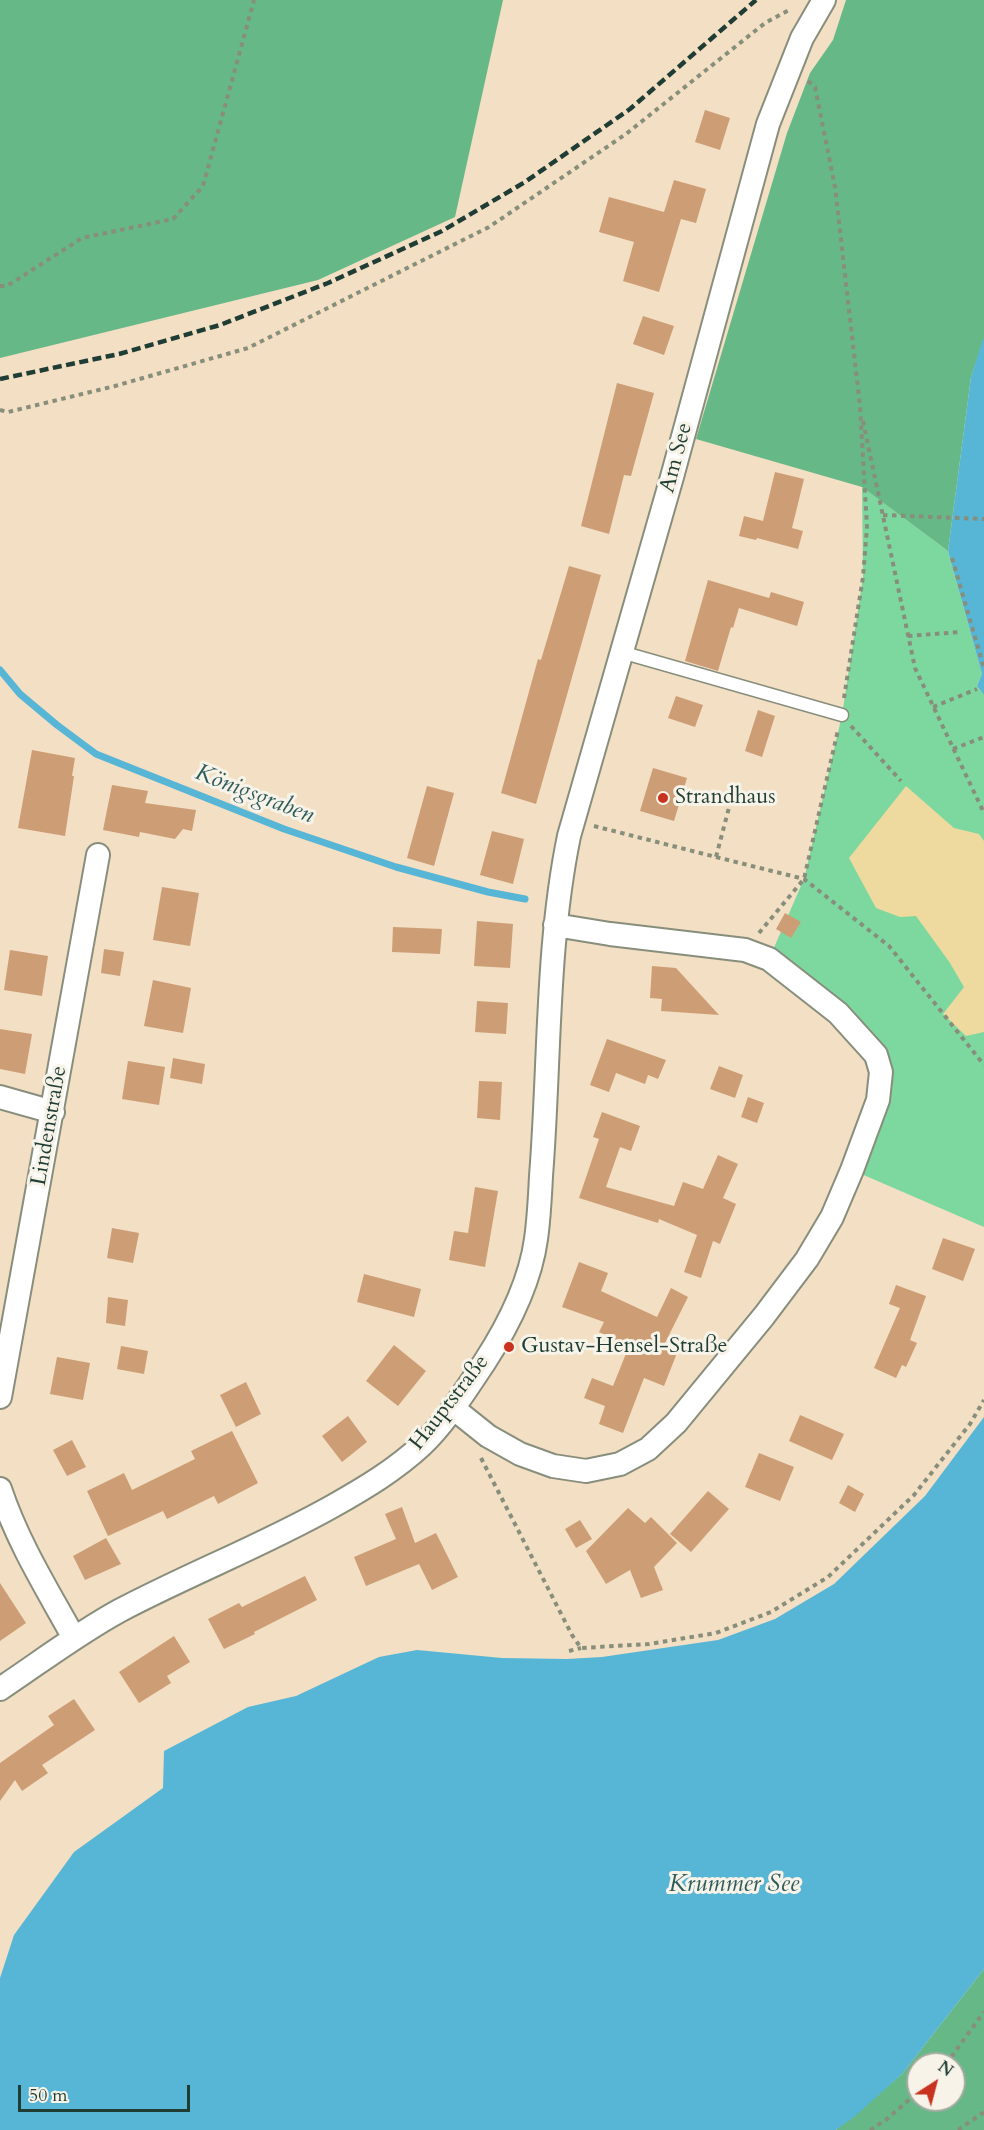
<!DOCTYPE html>
<meta charset="utf-8">
<style>
body{margin:0}
#map{position:relative;width:984px;height:2130px;overflow:hidden;background:#f2dfc4;font-family:Cardo,serif}
canvas{display:block}
.north{position:absolute;left:906px;top:2052px;width:60px;height:60px;box-sizing:border-box;background:#f7f3e8;border:2px solid #a1aaa0;border-radius:50%;rotate:36deg;font-size:16px;font-weight:700;line-height:24px;text-align:center;color:#1f3d34}
.north::after{content:'';display:block;margin:auto;width:21px;height:27px;background:#c8321e;clip-path:polygon(50% 0,100% 100%,50% 72%,0 100%)}
.scale{position:absolute;left:18px;top:2085px;width:172px;height:27px;box-sizing:border-box;border:3px solid #1f3d34;border-top:0;padding-left:8px;font-size:18px;line-height:21px;white-space:nowrap;color:#1f3d34;-webkit-text-stroke:4px #f7f3e8;paint-order:stroke}
</style>
<div id="map">
<canvas width="984" height="2130"></canvas>
<div class="north">N</div>
<div class="scale">50 m</div>
</div>
<script>
const ctx = document.querySelector('canvas').getContext('2d');
ctx.lineJoin = 'round';
function paint(path, color) { ctx.fillStyle = color; ctx.fill(path, 'evenodd'); }
function trace(path, color, width, dash) { ctx.strokeStyle = color; ctx.lineWidth = width; ctx.lineCap = dash ? 'butt' : 'round'; ctx.setLineDash(dash || []); ctx.stroke(path); }
function drawText(font, color, halo, rows, align = 'center') {
  ctx.font = font + ' Cardo,serif'; ctx.lineWidth = 6; ctx.setLineDash([]); ctx.textBaseline = 'middle'; ctx.strokeStyle = halo; ctx.fillStyle = color; for (const [text, x, y, turn = 0] of rows) {
    ctx.save(); ctx.translate(x, y); ctx.rotate((+turn || 0) * Math.PI / 180); ctx.textAlign = isNaN(turn) ? turn : align; if (halo) ctx.strokeText(text, 0, 0); ctx.fillText(text, 0, 0); ctx.restore();
  }
}
const green = new Path2D(`
 M 862,487 L 948,551 L 982,674 L 977,686 L 984,695 L 984,1227 L 852,1170 L 881,1072 L 769,959 L 804,879 L 842,715 L 863,577 Z`);
const forest = new Path2D(`
 M 0,0 L 503,0 L 455,217 L 318,280 L 0,358 Z
 M 846,0 L 984,0 L 984,339 L 971,377 L 948,551 L 862,487 L 696,439 L 787,133 L 810,73 L 833,40 Z
 M 984,1969 L 984,2130 L 836,2130 L 902,2074 ZM 918,2064 L 954,2064 L 954,2100 L 918,2100 Z`);
const sand = new Path2D(`
 M 906,786 L 954,828 L 979,834 L 984,841 L 984,1032 L 966,1036 L 943,1014 L 964,987 L 950,963 L 916,916 L 900,917 L 876,908 L 849,858 Z`);
const water = new Path2D(`
 M 983,339 L 984,339 L 984,695 L 977,686 L 982,674 L 948,551 L 971,377 Z
 M 984,1417 L 984,1969 L 902,2074 L 854,2117 L 836,2130 L 0,2130 L 0,1978 L 14,1935 L 74,1852 L 163,1788 L 164,1751 L 248,1707 L 296,1696 L 379,1657 L 417,1650 L 502,1658 L 567,1659 L 602,1657 L 718,1640 L 775,1619 L 834,1584 L 925,1496 Z`);
const stream = new Path2D(`
 M 0,670 L 20,694 L 57,725 L 96,754 L 284,829 L 396,867 L 488,892 L 525,899`);
const building = new Path2D(`
 M 705,110 L 730,118 L 720,150 L 695,142 Z
 M 674,180 L 706,189 L 696,223 L 681,219 L 659,292 L 623,281 L 634,242 L 599,232 L 609,197 L 664,212 Z
 M 643,316 L 674,326 L 664,355 L 633,344 Z
 M 617,383 L 654,393 L 631,476 L 624,475 L 609,534 L 581,526 Z
 M 775,472 L 804,479 L 792,528 L 803,531 L 798,549 L 757,538 L 756,540 L 739,536 L 744,516 L 763,521 Z
 M 569,566 L 601,575 L 536,804 L 501,793 L 538,659 L 541,660 Z
 M 708,580 L 769,598 L 771,592 L 804,602 L 797,626 L 739,608 L 733,628 L 731,627 L 718,671 L 685,661 Z
 M 676,696 L 703,705 L 695,727 L 668,718 Z
 M 758,710 L 775,716 L 762,757 L 745,751 Z
 M 32,750 L 75,758 L 72,776 L 74,776 L 65,836 L 18,828 Z
 M 653,768 L 687,778 L 674,821 L 640,811 Z
 M 112,785 L 148,791 L 145,803 L 196,810 L 192,831 L 183,829 L 175,839 L 140,832 L 139,837 L 103,830 Z
 M 427,786 L 454,793 L 434,866 L 407,858 Z
 M 492,831 L 524,839 L 513,884 L 480,875 Z
 M 162,887 L 199,893 L 190,946 L 153,940 Z
 M 785,913 L 801,922 L 791,938 L 776,929 Z
 M 477,921 L 513,924 L 510,968 L 474,966 Z
 M 393,927 L 442,929 L 440,954 L 392,952 Z
 M 104,949 L 124,952 L 120,976 L 101,973 Z
 M 10,950 L 48,956 L 42,996 L 4,990 Z
 M 652,966 L 676,968 L 719,1015 L 661,1011 L 662,999 L 650,998 Z
 M 153,980 L 191,988 L 183,1033 L 144,1026 Z
 M 477,1001 L 508,1003 L 506,1034 L 475,1032 Z
 M 0,1029 L 32,1034 L 25,1074 L 0,1069 Z
 M 607,1039 L 666,1060 L 658,1079 L 648,1075 L 645,1084 L 616,1073 L 609,1092 L 590,1085 Z
 M 173,1058 L 205,1064 L 202,1084 L 170,1078 Z
 M 128,1061 L 165,1067 L 159,1105 L 122,1099 Z
 M 719,1066 L 743,1075 L 735,1098 L 710,1089 Z
 M 479,1081 L 502,1082 L 500,1120 L 477,1118 Z
 M 748,1097 L 764,1103 L 757,1123 L 741,1117 Z
 M 602,1112 L 640,1126 L 631,1151 L 620,1147 L 606,1187 L 674,1206 L 683,1182 L 703,1189 L 718,1155 L 738,1164 L 723,1198 L 736,1204 L 720,1244 L 713,1241 L 701,1278 L 684,1272 L 697,1235 L 659,1219 L 658,1223 L 579,1198 L 599,1139 L 593,1137 Z
 M 475,1187 L 498,1191 L 485,1267 L 449,1260 L 454,1231 L 468,1233 Z
 M 112,1228 L 139,1233 L 133,1263 L 107,1258 Z
 M 943,1238 L 975,1249 L 963,1281 L 932,1269 Z
 M 579,1262 L 608,1273 L 601,1291 L 657,1317 L 671,1288 L 688,1297 L 663,1347 L 677,1353 L 664,1386 L 644,1378 L 623,1433 L 599,1424 L 605,1406 L 584,1398 L 592,1378 L 613,1386 L 629,1346 L 599,1332 L 604,1322 L 562,1307 Z
 M 364,1274 L 421,1289 L 414,1317 L 357,1302 Z
 M 896,1285 L 926,1296 L 910,1340 L 917,1343 L 906,1367 L 902,1365 L 896,1378 L 874,1368 L 900,1308 L 889,1304 Z
 M 108,1297 L 128,1300 L 125,1326 L 106,1323 Z
 M 394,1345 L 426,1371 L 398,1406 L 366,1381 Z
 M 121,1346 L 148,1351 L 144,1374 L 117,1369 Z
 M 57,1357 L 90,1363 L 83,1400 L 50,1394 Z
 M 246,1382 L 261,1414 L 236,1427 L 220,1395 Z
 M 800,1415 L 844,1434 L 832,1460 L 789,1441 Z
 M 348,1416 L 367,1442 L 342,1462 L 322,1436 Z
 M 232,1431 L 258,1483 L 218,1504 L 214,1496 L 167,1519 L 163,1511 L 108,1536 L 87,1491 L 124,1473 L 132,1490 L 195,1459 L 191,1451 Z
 M 72,1440 L 86,1467 L 67,1476 L 53,1450 Z
 M 759,1453 L 794,1467 L 780,1501 L 745,1487 Z
 M 848,1485 L 864,1494 L 855,1512 L 839,1503 Z
 M 708,1491 L 729,1509 L 691,1552 L 670,1534 Z
 M 402,1507 L 415,1543 L 436,1533 L 458,1577 L 432,1590 L 419,1564 L 366,1586 L 354,1557 L 396,1539 L 385,1514 Z
 M 628,1508 L 645,1523 L 651,1517 L 677,1543 L 654,1567 L 663,1590 L 641,1598 L 630,1570 L 606,1584 L 586,1551 Z
 M 580,1520 L 592,1539 L 576,1548 L 565,1529 Z
 M 106,1538 L 121,1564 L 85,1580 L 73,1556 Z
 M 305,1576 L 317,1600 L 254,1632 L 255,1634 L 224,1649 L 208,1619 L 239,1603 L 242,1607 Z
 M 0,1583 L 26,1623 L 0,1641 Z
 M 174,1636 L 190,1662 L 167,1676 L 171,1683 L 139,1703 L 119,1672 Z
 M 74,1699 L 95,1730 L 42,1765 L 48,1773 L 22,1791 L 15,1780 L 0,1801 L 0,1763 L 54,1725 L 48,1716 Z`);
const path = new Path2D(`
 M 808,81 L 815,87 L 835,187 L 860,406 L 867,527 L 863,577 L 844,698
 M 0,286 L 7,286 L 82,238 L 173,219 L 203,186 L 254,0
 M 0,410 L 8,412 L 115,386 L 248,348 L 489,227 L 626,134 L 765,23 L 791,9
 M 863,421 L 915,668 L 984,813
 M 883,515 L 984,519
 M 952,558 L 984,668
 M 908,636 L 960,632
 M 933,707 L 977,689
 M 851,726 L 901,781
 M 953,749 L 984,737
 M 594,826 L 716,857 L 731,800
 M 716,857 L 804,879 L 889,946 L 984,1065
 M 759,933 L 804,879 L 838,730
 M 481,1458 L 572,1635 L 581,1648 L 649,1644 L 716,1633 L 771,1612 L 828,1577 L 914,1495 L 970,1424 L 984,1400
 M 569,1651 L 581,1648
 M 946,2064 L 984,2012
 M 870,2130 L 887,2119 L 918,2092
 M 958,2130 L 984,2112`);
const service = new Path2D(`
 M 621,652 L 842,715`);
const minor = new Path2D(`
 M 0,1097 L 53,1112
 M 0,1397 L 98,855
 M 453,1408 L 488,1436 L 520,1454 L 553,1466 L 586,1471 L 620,1464 L 648,1449 L 676,1423 L 764,1316 L 807,1259 L 832,1217 L 852,1170 L 878,1100 L 881,1072 L 876,1055 L 838,1013 L 769,959 L 745,950 L 610,934 L 555,925
 M 0,1489 C 18,1543 47,1589 74,1638
 M 0,1689 C 39,1663 77,1634 119,1611 C 189,1574 264,1545 333,1506 C 365,1488 395,1470 422,1445 C 446,1422 465,1391 484,1363 C 508,1326 530,1283 536,1239 C 539,1218 540,1197 541,1176 C 550,1063 546,948 569,836 L 672,477 L 768,124 L 802,38 L 824,0`);
const rail = new Path2D(`
 M 0,379 L 119,354 L 220,325 L 328,283 L 442,231 L 525,182 L 630,109 L 756,0`);
const markers = [
 [663,798,6,"#c8321e"],
 [509,1347,6,"#c8321e"]
];
const streetNames = [
 ["Am See",677,458,-75],
 ["Lindenstraße",50,1126,-80],
 ["Hauptstraße",450,1403,-52]
];
const poiNames = [
 ["Strandhaus",675,798],
 ["Gustav-Hensel-Straße",521,1347]
];
const waterNames = [
 ["Königsgraben",254,795,21],
 ["Krummer See",734,1885]
];
paint(green, '#7dd89f');
paint(forest, '#66b886');
paint(sand, '#eeda9e');
paint(water, '#57b5d5');
trace(stream, '#57b5d5', 7);
paint(building, '#cd9e75');
trace(service, '#888e7c', 15);
trace(minor, '#888e7c', 26);
trace(path, '#888e7c', 4, [4.5, 4.5]);
trace(service, '#fff', 12);
trace(minor, '#fff', 22);
trace(rail, '#1f3d34', 4.5, [9, 4.5]);
for (const [x, y, r, color] of markers) { const dot = new Path2D(); dot.arc(x, y, r, 0, 2 * Math.PI); ctx.fillStyle = color; ctx.fill(dot); trace(dot, '#f7f3e8', 2); }
drawText('22px', '#1f3d34', '#f7f3e8', streetNames);
drawText('22px', '#1f3d34', '#f7f3e8', poiNames, 'left');
drawText('italic 24px', '#2d5b5c', '#f7f3e8', waterNames);
</script>
